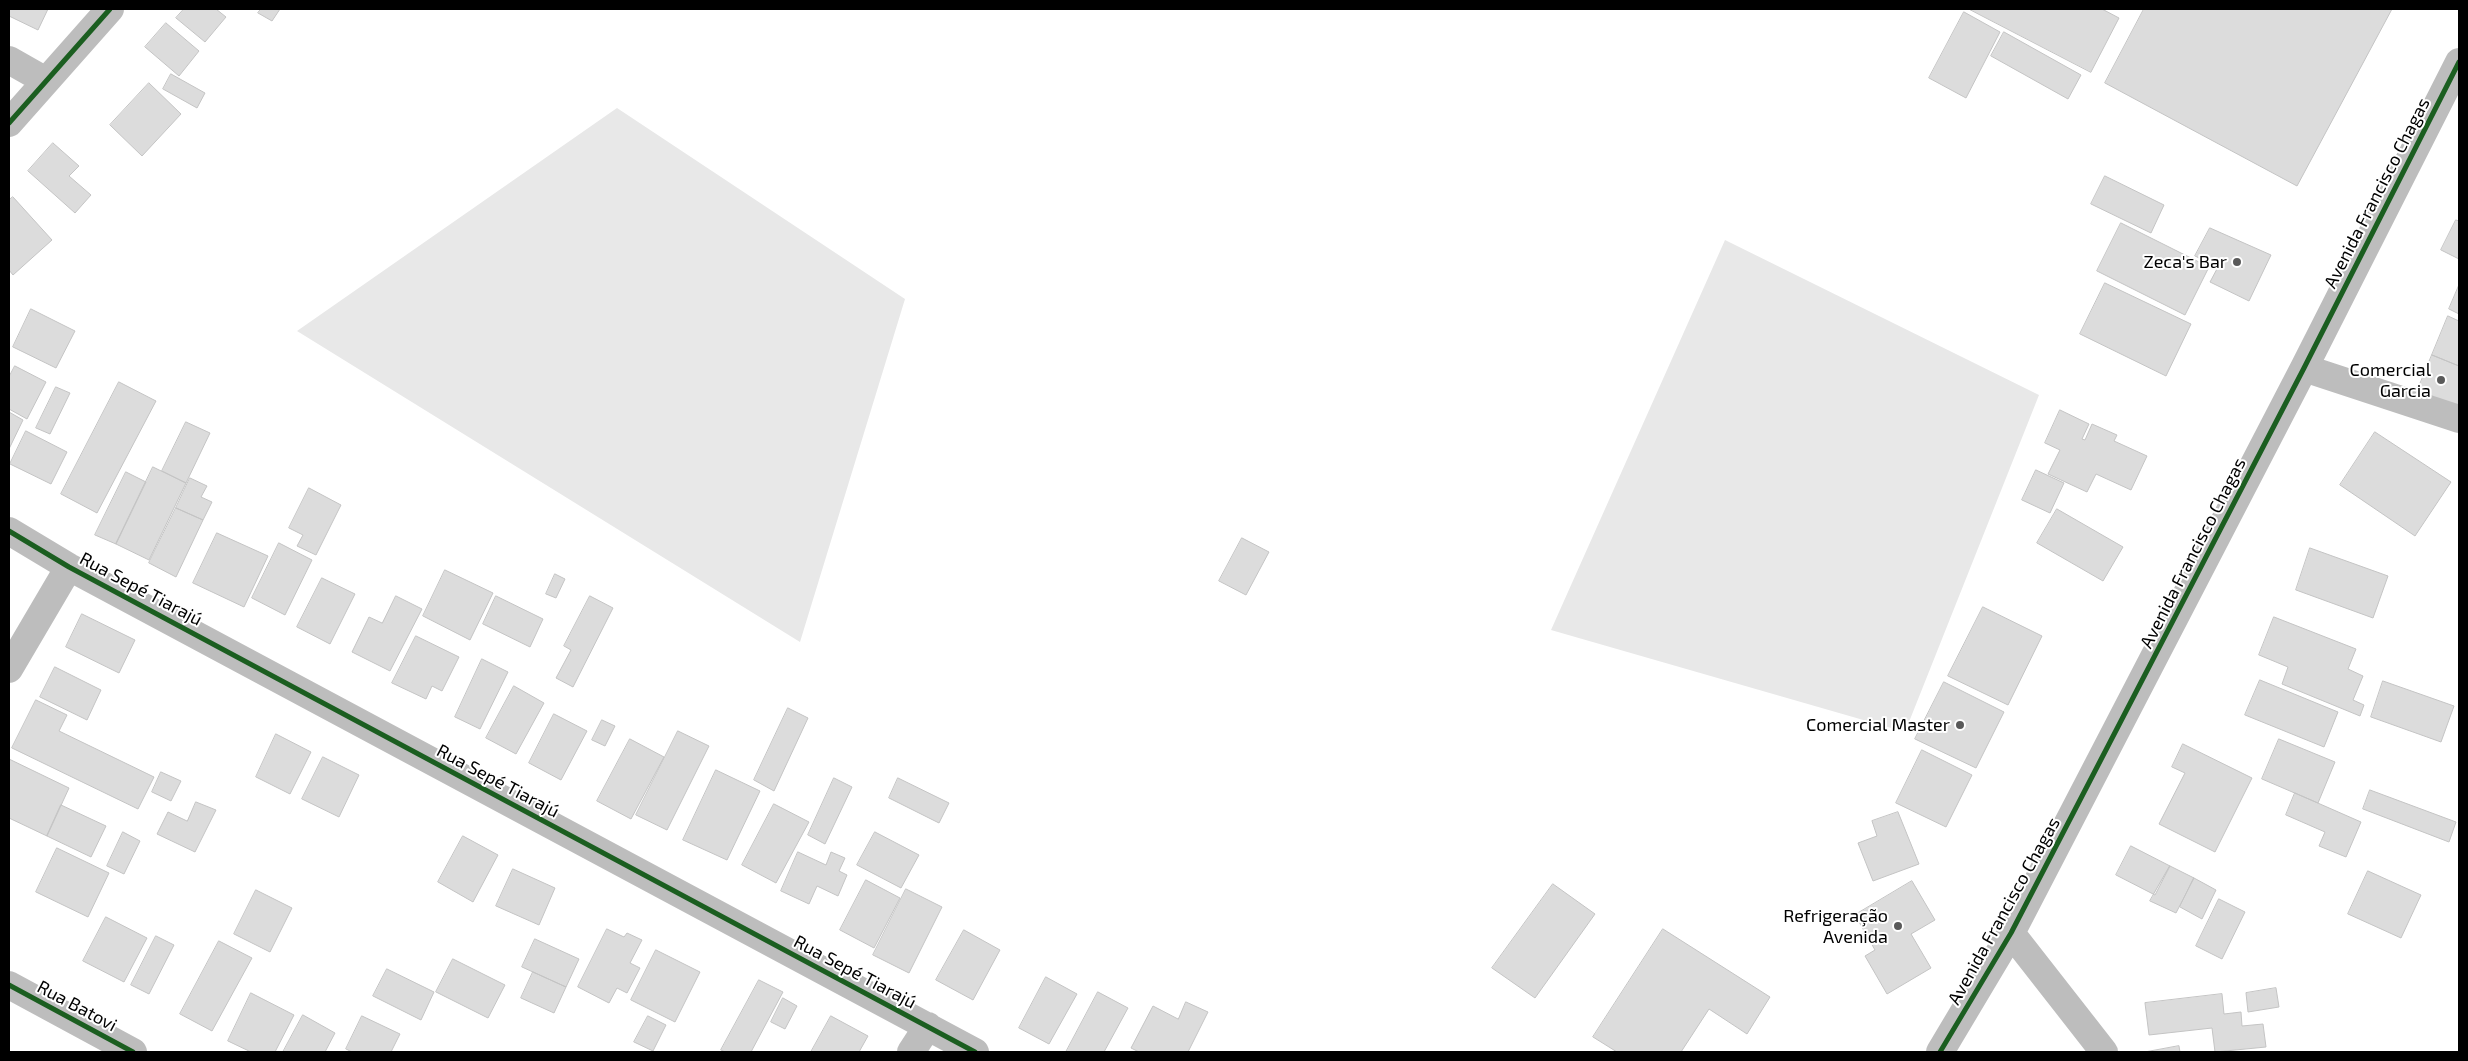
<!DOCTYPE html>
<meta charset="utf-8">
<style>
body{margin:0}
#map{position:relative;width:2468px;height:1061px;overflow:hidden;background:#fff;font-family:"Exo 2",sans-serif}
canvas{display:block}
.frame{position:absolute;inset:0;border:10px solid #000;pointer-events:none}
</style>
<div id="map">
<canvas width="2468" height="1061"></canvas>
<div class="frame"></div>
</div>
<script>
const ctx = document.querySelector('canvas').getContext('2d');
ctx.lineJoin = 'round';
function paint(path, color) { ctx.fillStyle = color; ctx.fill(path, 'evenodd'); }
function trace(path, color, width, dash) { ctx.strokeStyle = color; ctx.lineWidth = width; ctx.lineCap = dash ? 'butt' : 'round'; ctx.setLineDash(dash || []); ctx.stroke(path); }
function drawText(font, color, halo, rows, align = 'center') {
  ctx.font = font + ' "Exo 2",sans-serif'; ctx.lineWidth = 4; ctx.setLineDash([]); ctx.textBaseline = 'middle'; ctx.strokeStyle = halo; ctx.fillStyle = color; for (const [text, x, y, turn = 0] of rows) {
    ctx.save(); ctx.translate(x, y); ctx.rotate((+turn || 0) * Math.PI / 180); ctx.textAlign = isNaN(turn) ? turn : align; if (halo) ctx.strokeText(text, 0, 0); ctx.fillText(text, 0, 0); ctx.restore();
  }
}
const green = new Path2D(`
 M 617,108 L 905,299 L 800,642 L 297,331 Z
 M 1725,240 L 2039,395 L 1905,732 L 1551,630 Z`);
const building = new Path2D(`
 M 9,9 L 48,9 L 38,30 L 9,16 Z
 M 184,9 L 216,9 L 226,17 L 205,42 L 176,18 Z
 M 261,9 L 280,9 L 272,21 L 258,13 Z
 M 1969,9 L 2102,9 L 2119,18 L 2091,72 Z
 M 2144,9 L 2392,9 L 2297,186 L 2105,83 Z
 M 1964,12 L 2000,32 L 1966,98 L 1929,78 Z
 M 166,23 L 199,51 L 179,76 L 145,47 Z
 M 2004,32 L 2081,75 L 2068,99 L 1991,56 Z
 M 171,74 L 205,93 L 197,108 L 163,89 Z
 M 149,83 L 181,114 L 142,156 L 110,125 Z
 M 53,143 L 79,166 L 69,176 L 91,195 L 75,213 L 28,171 Z
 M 2105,176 L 2164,205 L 2151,233 L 2091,204 Z
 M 13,197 L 52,240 L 13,275 L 9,270 L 9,200 Z
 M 2456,220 L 2459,221 L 2459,259 L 2441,250 Z
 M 2121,223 L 2209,267 L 2185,315 L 2097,271 Z
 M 2210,228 L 2271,255 L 2249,301 L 2210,282 L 2218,267 L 2195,256 Z
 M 2105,283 L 2191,324 L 2166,376 L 2080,334 Z
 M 2459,285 L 2459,314 L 2449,309 Z
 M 31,309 L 75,331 L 56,368 L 13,347 Z
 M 2448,316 L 2459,321 L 2459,366 L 2432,355 Z
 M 2432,355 L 2459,366 L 2459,411 L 2416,394 Z
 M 15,366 L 46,382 L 27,419 L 9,409 L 9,377 Z
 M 119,382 L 156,401 L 97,513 L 61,494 Z
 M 56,387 L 70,393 L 50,434 L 36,428 Z
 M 2060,410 L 2089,424 L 2082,439 L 2085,440 L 2092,424 L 2117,435 L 2114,441 L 2147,456 L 2131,490 L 2096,474 L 2087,492 L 2048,474 L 2060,450 L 2045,443 Z
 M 9,412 L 23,420 L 9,449 Z
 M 186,422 L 210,433 L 186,483 L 162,471 Z
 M 26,431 L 67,452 L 51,484 L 10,464 Z
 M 2375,432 L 2451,482 L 2415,536 L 2340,485 Z
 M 153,467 L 186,483 L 149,560 L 116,544 Z
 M 2036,470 L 2064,483 L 2050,513 L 2022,500 Z
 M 126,472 L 146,482 L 116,544 L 95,535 Z
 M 190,478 L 207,486 L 201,497 L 212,502 L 203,520 L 176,508 Z
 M 309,488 L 341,505 L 316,555 L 297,546 L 303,535 L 289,528 Z
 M 176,508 L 203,520 L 176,577 L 149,563 Z
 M 2057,509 L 2123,547 L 2103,581 L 2037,543 Z
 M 217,533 L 268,556 L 244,607 L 193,583 Z
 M 1242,538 L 1269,552 L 1246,595 L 1219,581 Z
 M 279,543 L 312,560 L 285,615 L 252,598 Z
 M 2310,548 L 2388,576 L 2373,618 L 2296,590 Z
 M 445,570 L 493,593 L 470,640 L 423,616 Z
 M 555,574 L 565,579 L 556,598 L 546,594 Z
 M 322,578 L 355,594 L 330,644 L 297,627 Z
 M 396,596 L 422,609 L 390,671 L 352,652 L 369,617 L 382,623 Z
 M 496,596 L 543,619 L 530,647 L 483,624 Z
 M 590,596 L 613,608 L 573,687 L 556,678 L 571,650 L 564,646 Z
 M 1983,607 L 2042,636 L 2008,705 L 1948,676 Z
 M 82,614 L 135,640 L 119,673 L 66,647 Z
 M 2274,617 L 2356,649 L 2348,669 L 2363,676 L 2353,700 L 2364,705 L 2360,716 L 2282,684 L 2288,667 L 2259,655 Z
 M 416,636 L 459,657 L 442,691 L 432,686 L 426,699 L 392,683 Z
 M 482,659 L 508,672 L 480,729 L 455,717 Z
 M 55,667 L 101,690 L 87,720 L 40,697 Z
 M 2260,680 L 2338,712 L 2324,747 L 2245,715 Z
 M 2383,681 L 2454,706 L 2441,742 L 2371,717 Z
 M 1944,682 L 2004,712 L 1976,768 L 1915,739 Z
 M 514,686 L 544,703 L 516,754 L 486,738 Z
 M 36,700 L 67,715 L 59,731 L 154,777 L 138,809 L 12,748 Z
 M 788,708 L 808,718 L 774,791 L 754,780 Z
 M 554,714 L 587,731 L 561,780 L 529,763 Z
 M 602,720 L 615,726 L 605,746 L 592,740 Z
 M 678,731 L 709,746 L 667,830 L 636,815 Z
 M 276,734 L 311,752 L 290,794 L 256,777 Z
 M 630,739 L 664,757 L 631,819 L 597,801 Z
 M 2279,739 L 2335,762 L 2318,803 L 2262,779 Z
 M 2183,744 L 2252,778 L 2215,852 L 2159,824 L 2185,773 L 2172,767 Z
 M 1922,750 L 1972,775 L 1946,827 L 1896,803 Z
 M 323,757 L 359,775 L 339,817 L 302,799 Z
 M 9,759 L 69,788 L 47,836 L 9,818 Z
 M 716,770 L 760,791 L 727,860 L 683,840 Z
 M 161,772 L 181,781 L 171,801 L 152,792 Z
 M 834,778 L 852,787 L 825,844 L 808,835 Z
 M 898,778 L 949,803 L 939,823 L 889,798 Z
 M 2370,790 L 2456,822 L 2449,842 L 2363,809 Z
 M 2295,793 L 2361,822 L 2346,857 L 2319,846 L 2325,832 L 2286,815 Z
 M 196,802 L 216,810 L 195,852 L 157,834 L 168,812 L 187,821 Z
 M 774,804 L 809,822 L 776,883 L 742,865 Z
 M 61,805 L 106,826 L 91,857 L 47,836 Z
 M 1898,812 L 1919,864 L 1873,881 L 1858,843 L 1877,836 L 1872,821 Z
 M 123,832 L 140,841 L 124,874 L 107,866 Z
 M 875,832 L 919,855 L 901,888 L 857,865 Z
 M 463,836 L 498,855 L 473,902 L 438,882 Z
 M 2131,846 L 2170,866 L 2155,895 L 2116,875 Z
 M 57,848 L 109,873 L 88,917 L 36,892 Z
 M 798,852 L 826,865 L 831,852 L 845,858 L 839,871 L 847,875 L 838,896 L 817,886 L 809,904 L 781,891 Z
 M 2170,866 L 2194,878 L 2176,913 L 2150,901 Z
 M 513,869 L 555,888 L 539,925 L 496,906 Z
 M 2368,871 L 2421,895 L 2401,938 L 2348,914 Z
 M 2194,878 L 2216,890 L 2202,919 L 2180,907 Z
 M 866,880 L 900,898 L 874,948 L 840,930 Z
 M 1912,881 L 1935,920 L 1911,934 L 1931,968 L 1887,994 L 1865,956 L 1875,950 L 1855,915 Z
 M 1553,884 L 1595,914 L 1535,998 L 1492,968 Z
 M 906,889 L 942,907 L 909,973 L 873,955 Z
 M 256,890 L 292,908 L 270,952 L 234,934 Z
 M 2219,899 L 2245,912 L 2222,959 L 2196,946 Z
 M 106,917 L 147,938 L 124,982 L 83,961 Z
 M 607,929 L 624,937 L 627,933 L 642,940 L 630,963 L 640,968 L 627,993 L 617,988 L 609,1003 L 578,987 Z
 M 1663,929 L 1770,997 L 1747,1034 L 1709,1009 L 1681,1052 L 1617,1052 L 1593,1037 Z
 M 964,930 L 1000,950 L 973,1000 L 936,980 Z
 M 156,936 L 174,945 L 149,994 L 131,985 Z
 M 535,939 L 579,959 L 566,987 L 522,967 Z
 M 219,941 L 252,958 L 212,1031 L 180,1014 Z
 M 656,950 L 700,972 L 675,1022 L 631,1000 Z
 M 453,959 L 505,985 L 488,1018 L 436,992 Z
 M 387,969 L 434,992 L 421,1020 L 373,996 Z
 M 533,972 L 566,987 L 554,1013 L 521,998 Z
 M 1046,977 L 1077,994 L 1049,1044 L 1019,1028 Z
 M 759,980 L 783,992 L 751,1052 L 725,1052 L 721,1050 Z
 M 2276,988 L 2279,1007 L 2248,1012 L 2246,993 Z
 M 1098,992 L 1128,1008 L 1104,1052 L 1066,1052 Z
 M 251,993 L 294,1015 L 275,1052 L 251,1052 L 228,1041 Z
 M 2222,994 L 2224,1014 L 2241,1012 L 2242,1026 L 2263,1024 L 2266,1047 L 2215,1052 L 2212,1028 L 2149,1035 L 2145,1003 Z
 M 783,998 L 797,1006 L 785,1029 L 771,1022 Z
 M 1186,1002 L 1208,1012 L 1188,1052 L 1139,1052 L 1131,1048 L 1153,1006 L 1178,1019 Z
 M 303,1015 L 335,1033 L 325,1052 L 283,1052 Z
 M 362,1016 L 400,1034 L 391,1052 L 352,1052 L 346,1049 Z
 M 648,1016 L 666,1025 L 653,1051 L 634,1042 Z
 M 831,1016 L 868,1036 L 859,1052 L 811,1052 Z
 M 2179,1046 L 2180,1052 L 2145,1052 Z`);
const minor = new Path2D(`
 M 9,60 L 46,81
 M 9,123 L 110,9
 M 2304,368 L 2459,419
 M 9,531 L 69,567 L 975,1052
 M 9,669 L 69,567
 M 2011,933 L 2104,1052
 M 9,985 L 133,1052
 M 911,1052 L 928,1026
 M 1940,1052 L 2011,933 L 2304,368 L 2459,62`);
const cycleway = new Path2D(`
 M 9,123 L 110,9
 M 9,531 L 69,567 L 975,1052
 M 9,985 L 133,1052
 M 1940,1052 L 2011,933 L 2304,368 L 2459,62`);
const markers = [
 [2237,262,5,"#595959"],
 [2441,380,5,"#595959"],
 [1960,725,5,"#595959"],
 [1898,926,5,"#595959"]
];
const streetNames = [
 ["Avenida Francisco Chagas",2377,193,-63],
 ["Avenida Francisco Chagas",2193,553,-63],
 ["Rua Sepé Tiarajú",141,589,28],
 ["Rua Sepé Tiarajú",498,781,28],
 ["Avenida Francisco Chagas",2004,911,-61],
 ["Rua Sepé Tiarajú",855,972,28],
 ["Rua Batovi",77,1006,28]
];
const poiNames = [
 ["Zeca's Bar",2227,262],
 ["Comercial",2431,370],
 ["Garcia",2431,391],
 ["Comercial Master",1950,725],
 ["Refrigeração",1888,916],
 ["Avenida",1888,937]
];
paint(green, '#e8e8e8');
paint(building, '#dcdcdc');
trace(building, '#c4c4c4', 1);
trace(minor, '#bdbdbd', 28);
trace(cycleway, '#1b5e20', 5);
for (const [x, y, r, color] of markers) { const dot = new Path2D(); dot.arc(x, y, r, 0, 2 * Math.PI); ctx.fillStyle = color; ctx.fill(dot); trace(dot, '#fff', 2); }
drawText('18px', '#000', '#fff', streetNames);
drawText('18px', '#000', '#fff', poiNames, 'right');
</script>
